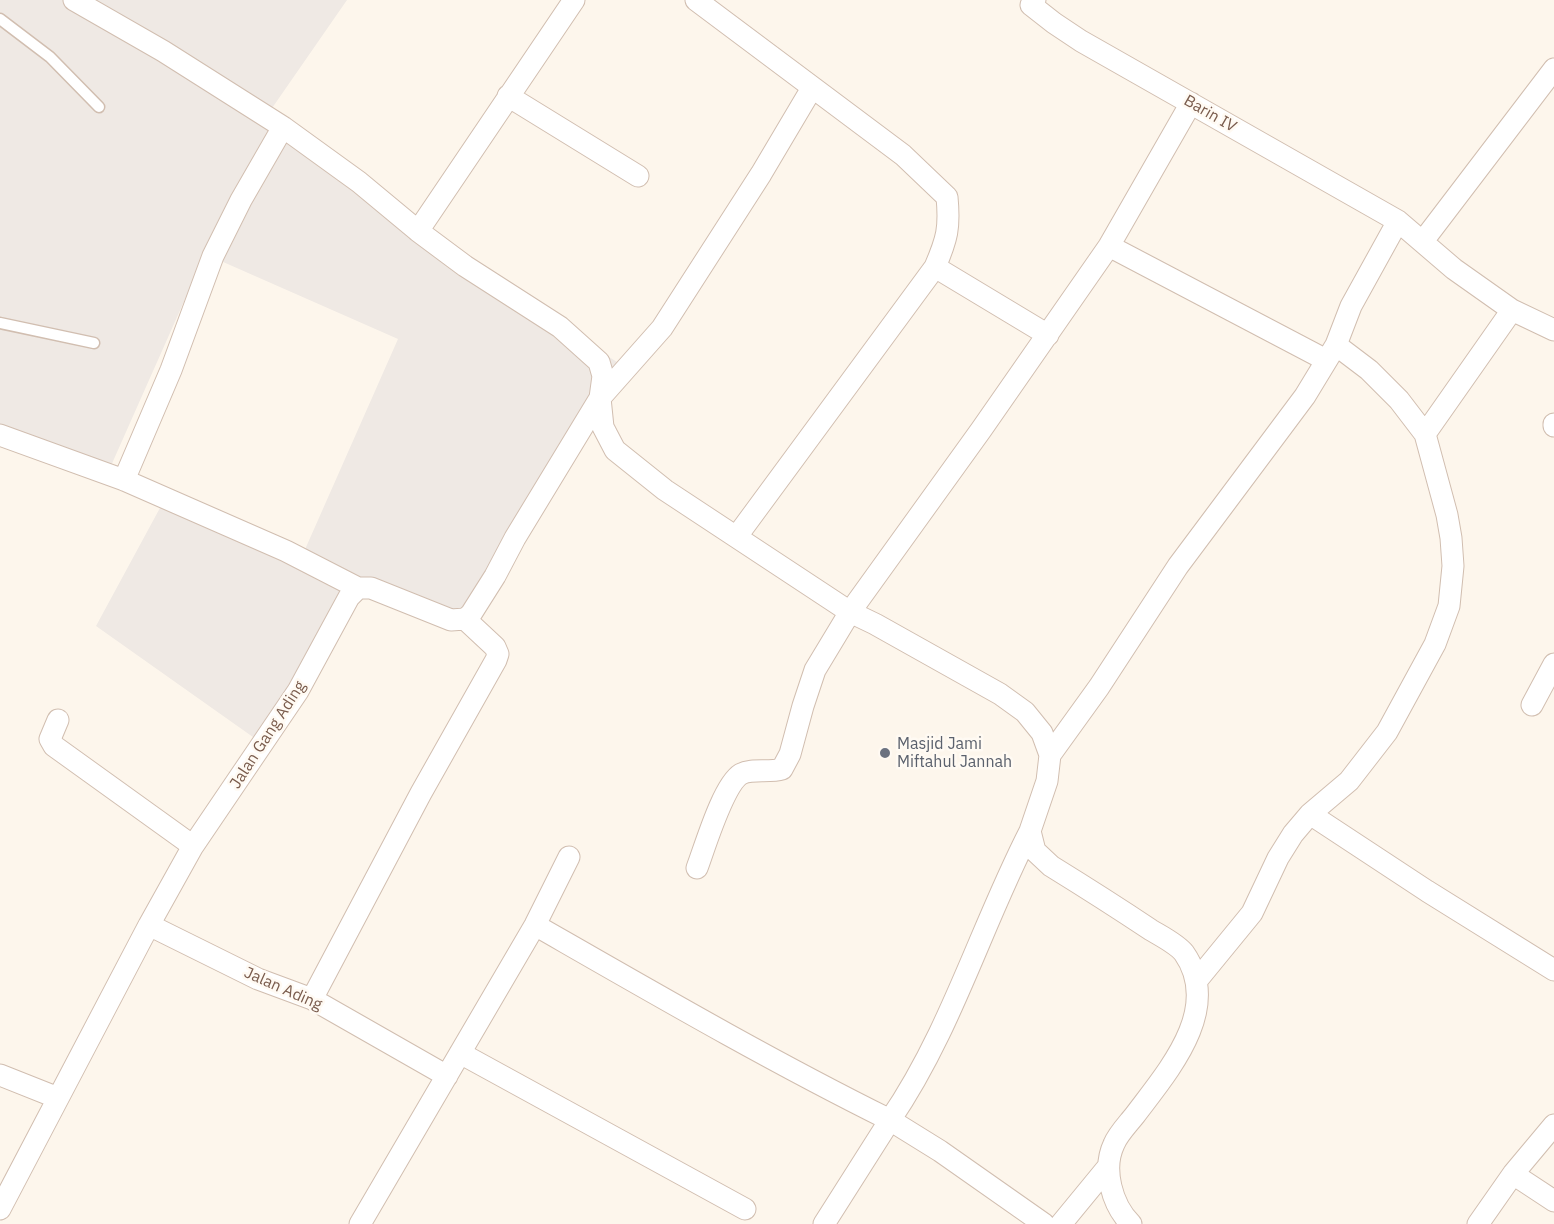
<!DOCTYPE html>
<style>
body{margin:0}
canvas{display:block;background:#fdf6ec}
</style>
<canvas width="1554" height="1224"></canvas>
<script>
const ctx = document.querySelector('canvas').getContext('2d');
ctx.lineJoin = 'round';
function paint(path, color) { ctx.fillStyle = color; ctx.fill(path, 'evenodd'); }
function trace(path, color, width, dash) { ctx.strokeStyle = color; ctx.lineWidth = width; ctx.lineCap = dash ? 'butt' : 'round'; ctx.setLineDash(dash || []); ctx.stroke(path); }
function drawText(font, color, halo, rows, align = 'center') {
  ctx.font = font + ' "IBM Plex Sans",sans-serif'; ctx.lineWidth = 5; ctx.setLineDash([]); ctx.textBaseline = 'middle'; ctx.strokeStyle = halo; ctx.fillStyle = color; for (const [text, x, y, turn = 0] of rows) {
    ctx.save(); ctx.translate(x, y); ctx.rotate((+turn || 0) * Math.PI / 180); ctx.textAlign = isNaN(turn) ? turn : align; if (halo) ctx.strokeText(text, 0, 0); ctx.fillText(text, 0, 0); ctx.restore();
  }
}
const industrial = new Path2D(`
 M 0,0 L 347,0 L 261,124 L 560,327 L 622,365 L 471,622 L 355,582 L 260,742 L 96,626 L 167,495 L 303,554 L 398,339 L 205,254 L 106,477 L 0,428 Z`);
const service = new Path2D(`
 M 0,19 L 50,57 L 99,107
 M 0,323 L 94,343`);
const minor = new Path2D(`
 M 74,0 L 163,51 L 283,127 L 359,182 L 418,231 L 465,266 L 560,327 L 599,362 L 603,376 L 600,398 L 603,427 L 615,450 L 665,490 L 850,612 L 875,624 L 1000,694 L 1025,712 L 1042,733 L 1050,755 L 1047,781 L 1030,831 L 1035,851 L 1051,866 C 1085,887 1118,908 1151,930 C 1161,936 1177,944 1184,953 C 1223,1009 1168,1071 1135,1115 C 1128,1124 1118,1134 1114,1144 C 1102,1169 1112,1205 1131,1224
 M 696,0 L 903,155 L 947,197 C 950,228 947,239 935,267 L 737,536
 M 1035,0 L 1031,5 L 1054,23 L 1081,41 L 1398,221 L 1454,269 L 1512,310 L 1554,330
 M 508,96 L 638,176
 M 418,231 L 574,0
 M 1423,241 L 1554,69
 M 1109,246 L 1326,360
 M 935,267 L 1048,335
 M 1554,424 L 1554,426
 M 1425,434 L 1512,310
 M 0,435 L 124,480 L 286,551 L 358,588
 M 124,480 L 171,370 L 213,256 L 241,200 L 283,127
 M 1532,705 L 1554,664
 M 58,720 L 50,739 L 54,746 L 193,846
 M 1050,755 L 1099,687 L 1178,566 L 1305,396 L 1336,345 L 1351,306 L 1398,221
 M 1310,814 L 1427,891 L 1554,970
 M 697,868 C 705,847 723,785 741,774 C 752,768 769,773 782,769 L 790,754 L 803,706 L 815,670 L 850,612 L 981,430 L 1109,246 L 1191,103
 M 149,925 L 258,979 L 312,999 L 447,1076
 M 535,925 C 652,992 769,1060 890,1120 C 951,1031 981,926 1030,831
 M 1198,979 L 1252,913 L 1278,858 L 1293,834 L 1310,814 L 1349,781 L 1387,732 L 1435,644 L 1449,606 L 1453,566 L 1451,538 L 1447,515 L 1425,434 L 1399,400 L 1369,370 L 1336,345
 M 312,999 L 421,793 L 496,660 L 498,654 L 495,647 L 465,619
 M 460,1053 L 745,1209
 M 0,1075 L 58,1098
 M 1513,1174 L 1554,1201
 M 0,1209 L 149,925 L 193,846 L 298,691 L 349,597 L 358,588 L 371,588 L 451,620 L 465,619 L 471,614 L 495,576 L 515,538 L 600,398 L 662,328 L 761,174 L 812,88
 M 360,1224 L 535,925 L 569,857
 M 824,1224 L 890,1120 L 940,1151 L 1044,1224
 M 1061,1224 L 1107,1168
 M 1478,1224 L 1513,1174 L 1554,1125`);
const markers = [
 [885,753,6,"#6b7280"]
];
const streetNames = [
 ["Barin IV",1210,114,30],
 ["Jalan Gang Ading",268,735,-57],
 ["Jalan Ading",283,989,24]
];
const worshipNames = [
 ["Masjid Jami",897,744],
 ["Miftahul Jannah",897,762]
];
paint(industrial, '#efe9e4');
trace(service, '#d1beb0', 13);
trace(minor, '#d1beb0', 23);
trace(service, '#fff', 10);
trace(minor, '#fff', 21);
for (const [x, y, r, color] of markers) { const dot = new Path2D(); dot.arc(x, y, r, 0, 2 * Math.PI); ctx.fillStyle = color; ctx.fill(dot); trace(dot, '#fffaf3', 2); }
drawText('16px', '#7a5c4d', '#fffaf3', streetNames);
drawText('16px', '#5b616d', '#fffaf3', worshipNames, 'left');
</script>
